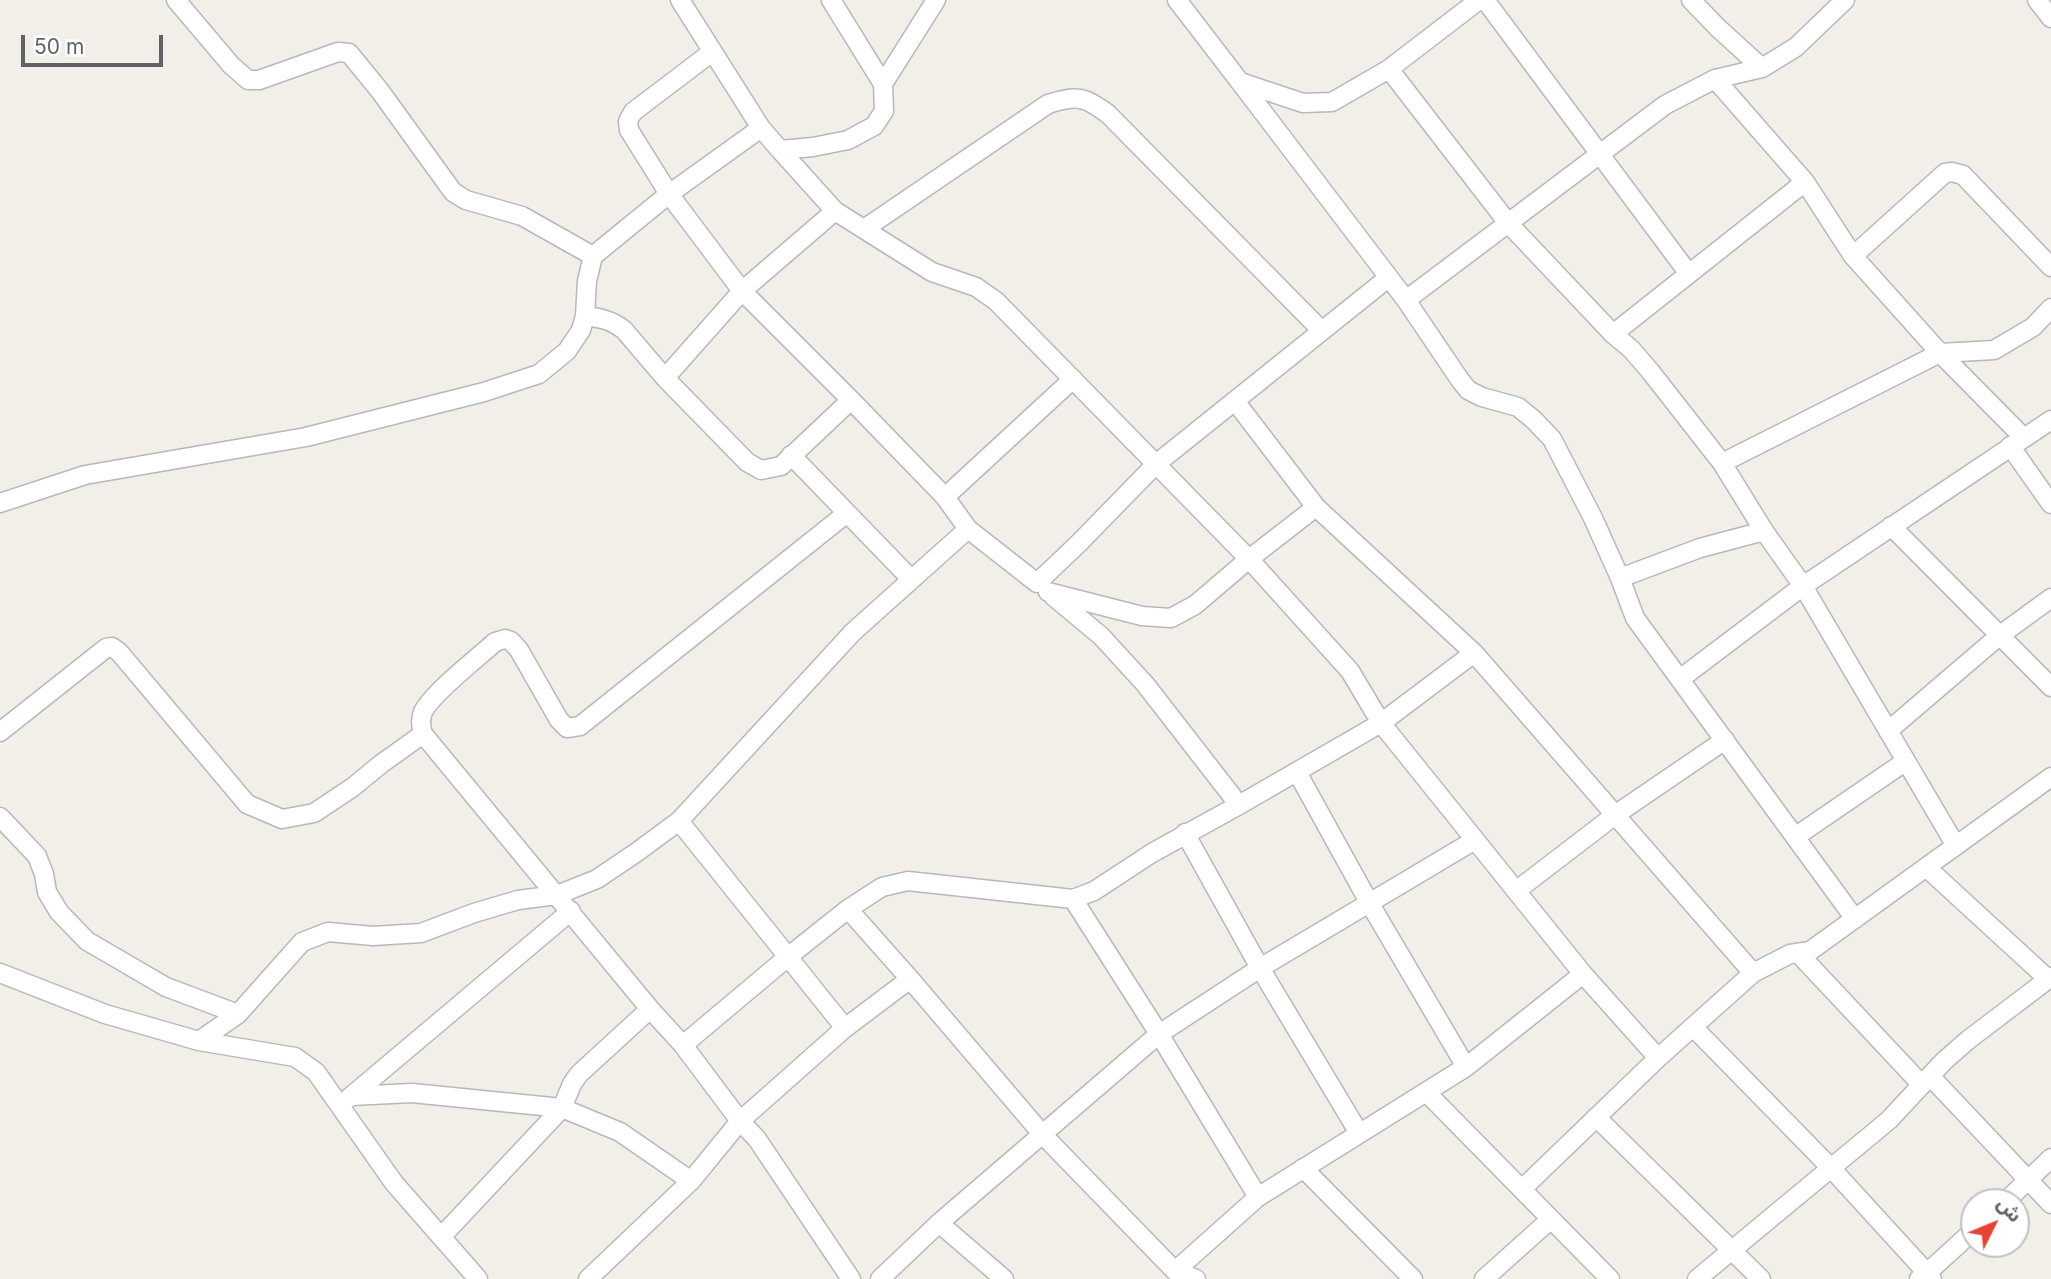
<!DOCTYPE html>
<meta charset="utf-8">
<style>
body{margin:0}
#map{position:relative;width:2051px;height:1279px;overflow:hidden;background:#f1efe8;font-family:Inter,"Noto Sans Arabic",sans-serif}
canvas{display:block}
.north{position:absolute;left:1960px;top:1188px;width:70px;height:70px;box-sizing:border-box;background:#fff;border:2px solid #bfc1c3;border-radius:50%;rotate:47deg;font-size:19px;font-weight:700;line-height:28px;text-align:center;color:#5f6368}
.north::after{content:'';display:block;margin:auto;width:24px;height:32px;background:#ea4335;clip-path:polygon(50% 0,100% 100%,50% 72%,0 100%)}
.scale{position:absolute;left:21px;top:35px;width:142px;height:32px;box-sizing:border-box;border:4px solid #5f6368;border-top:0;padding-left:9px;font-size:21px;line-height:24px;white-space:nowrap;color:#5f6368;-webkit-text-stroke:5px #fff;paint-order:stroke}
</style>
<div id="map">
<canvas width="2051" height="1279"></canvas>
<div class="north">ش</div>
<div class="scale">50 m</div>
</div>
<script>
const ctx = document.querySelector('canvas').getContext('2d');
ctx.lineJoin = 'round';
function trace(path, color, width, dash) { ctx.strokeStyle = color; ctx.lineWidth = width; ctx.lineCap = dash ? 'butt' : 'round'; ctx.setLineDash(dash || []); ctx.stroke(path); }
const minor = new Path2D(`
 M 176,0 L 231,65 L 248,80 L 259,80 L 338,52 L 349,53 L 380,91 L 453,192 L 466,200 L 522,216 L 593,256
 M 680,0 L 761,128 L 780,150 L 813,147 L 848,140 L 874,126 L 884,111 L 883,84 L 936,0
 M 831,0 L 883,84
 M 1177,0 L 1240,82 L 1303,103 L 1332,102 L 1389,69 L 1479,0
 M 1485,0 L 1689,274
 M 1691,0 L 1718,28 L 1762,68
 M 2037,0 L 2051,18
 M 712,52 L 633,112 L 628,121 L 629,130 L 669,194 L 742,291 L 851,400 L 945,497 L 968,529 L 1037,583 L 1079,543 L 1156,464 L 1388,278
 M 1389,69 L 1508,223 L 1613,334 L 1631,349 L 1650,371 L 1722,463 L 1764,531 L 1803,586 L 1956,846
 M 1715,79 L 1805,182 L 1853,256 L 1940,353 L 2023,437
 M 1240,82 L 1406,300 L 1460,380 L 1468,390 L 1482,397 L 1518,407 L 1534,420 L 1552,439 L 1593,518 L 1620,578 L 1700,548 L 1764,531
 M 780,150 L 835,211 L 932,272 L 976,287 L 996,301 L 1249,559 L 1350,671 L 1381,723 L 1583,974 L 1658,1058
 M 864,229 L 1048,104 C 1077,95 1084,96 1108,114 L 1322,331
 M 1853,256 L 1945,173 L 1952,172 L 1963,175 L 2051,267
 M 1406,300 L 1665,105 L 1715,79 L 1762,68 L 1796,47 L 1845,0
 M 585,316 C 600,318 612,320 624,330 L 665,378 L 747,462 L 761,470 L 781,466 L 851,400
 M 1613,334 L 1805,182
 M 665,378 L 742,291 L 835,211
 M 1235,401 L 1316,507 L 1474,653 L 1753,973
 M 2010,446 L 2051,504
 M 791,455 L 911,579
 M 1722,463 L 1940,353 L 1994,350 L 2033,327 L 2051,308
 M 945,497 L 1073,379
 M 0,503 L 85,475 L 306,437 L 484,392 L 539,374 L 567,351 L 581,330 L 585,316 L 587,281 L 593,256 L 669,194 L 761,128
 M 1891,526 L 2051,687
 M 1620,578 L 1635,618 L 1855,919
 M 1048,592 L 1142,616 L 1171,618 L 1195,605 L 1249,559 L 1316,507
 M 1053,596 L 1101,636 L 1145,684 L 1239,805
 M 1680,679 L 1803,586 L 2051,420
 M 1888,731 L 1999,636 L 2051,598
 M 0,732 L 106,648 L 112,647 L 119,652 L 247,804 L 282,819 L 314,813 L 353,787 L 381,764 L 423,734 L 650,1009 L 683,1045 L 740,1121 L 757,1139 L 851,1279
 M 423,734 C 421,727 420,719 423,712 C 431,694 479,657 495,642 L 505,639 L 511,641 L 519,650 L 559,720 L 567,728 L 580,726 L 847,513
 M 1297,772 L 1370,904 L 1466,1067
 M 0,817 L 37,856 L 44,874 L 47,892 L 59,912 L 87,941 L 166,987 L 238,1014
 M 679,821 L 845,1028
 M 1185,833 L 1260,968 L 1359,1133
 M 1795,837 L 1906,761
 M 1926,867 L 2048,979
 M 1516,891 L 1615,815 L 1725,740
 M 1073,899 L 1159,1034 L 1258,1197
 M 848,909 L 910,979 L 1043,1135 L 1175,1271 L 1196,1279
 M 1798,953 L 1922,1085
 M 0,973 L 105,1014 L 199,1041 L 238,1014 L 302,942 L 328,932 L 373,936 L 421,933 L 474,913 L 518,900 L 557,895 L 597,879 L 637,852 L 679,821 L 853,632 L 968,529
 M 1693,1027 L 1831,1168 L 1927,1273 L 1919,1279
 M 199,1041 L 295,1057 L 316,1072 L 394,1183 L 478,1279
 M 683,1045 L 789,956 L 848,909 L 882,887 L 908,881 L 1073,899 L 1094,891 L 1152,853 L 1239,805 L 1381,723 L 1474,653
 M 1930,1076 L 2051,1204
 M 1426,1092 L 1610,1279
 M 351,1096 L 412,1093 L 562,1108 L 620,1132 L 691,1181
 M 349,1098 L 571,911
 M 1596,1117 L 1761,1279
 M 1303,1168 L 1413,1279
 M 1522,1189 L 1658,1058 L 1753,973 L 1790,954 L 1810,951 L 2051,777
 M 2005,1202 L 2051,1158
 M 939,1223 L 1004,1279
 M 441,1237 L 562,1108 L 572,1084 L 579,1074 L 650,1009
 M 1175,1271 L 1258,1197 L 1466,1067 L 1583,974
 M 588,1279 L 691,1181 L 740,1121 L 845,1028 L 910,979
 M 880,1279 L 939,1223 L 1159,1034 L 1260,968 L 1475,840
 M 1484,1279 L 1551,1219
 M 1697,1279 L 1889,1120 L 1944,1061 L 1968,1040 L 2051,977
 M 1932,1279 L 1927,1273 L 1974,1230`);
trace(minor, '#b5b8bc', 21);
trace(minor, '#fff', 18);
</script>
